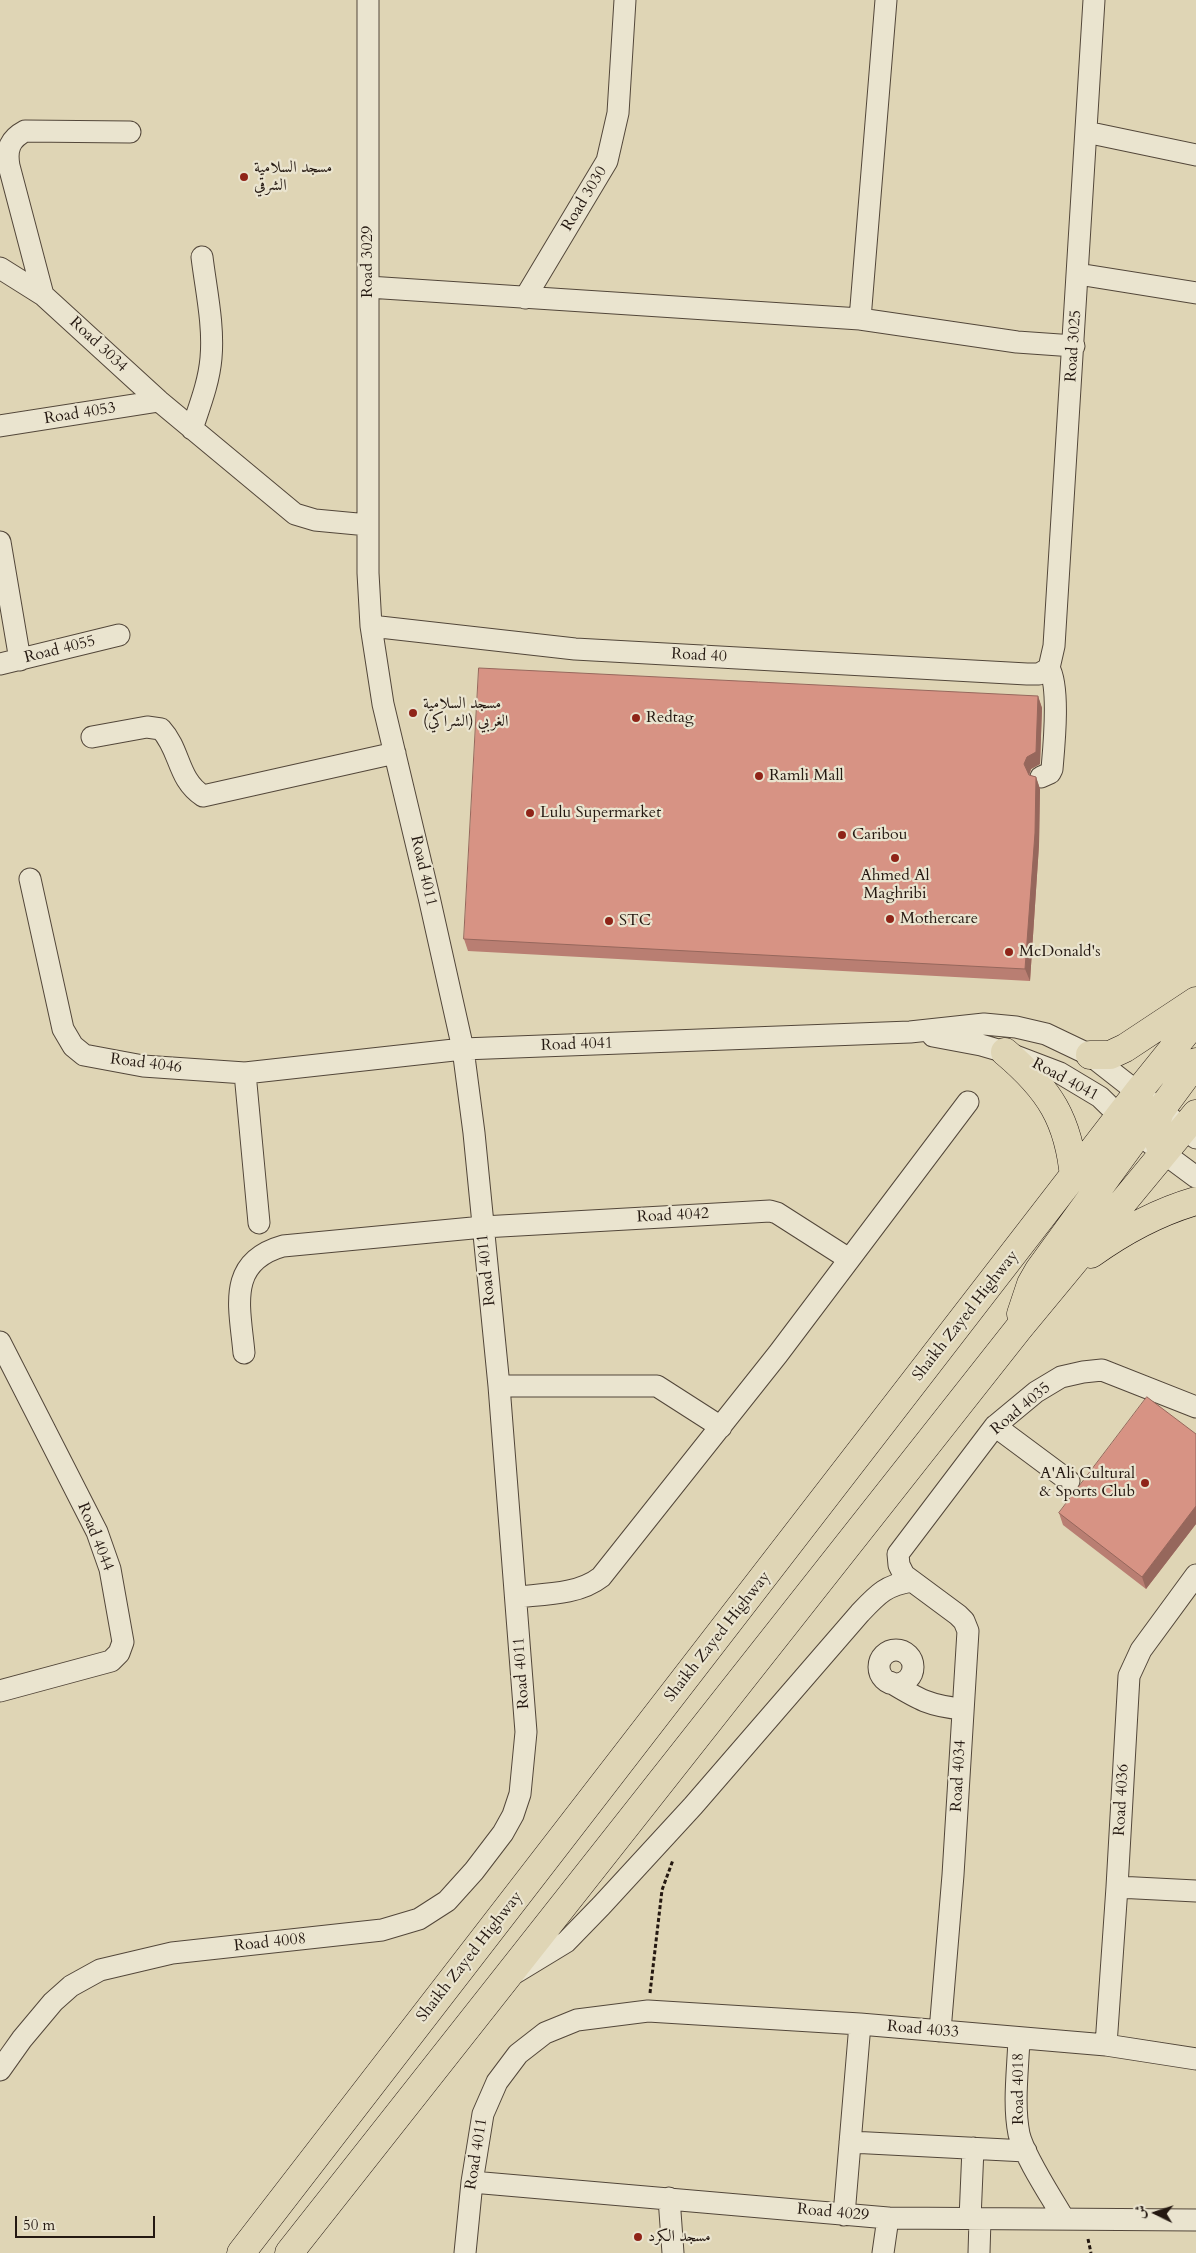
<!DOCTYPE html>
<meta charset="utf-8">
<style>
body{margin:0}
#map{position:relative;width:1196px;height:2253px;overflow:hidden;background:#dfd5b5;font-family:Cardo,Amiri,serif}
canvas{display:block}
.north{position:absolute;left:1131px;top:2188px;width:50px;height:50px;-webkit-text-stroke:4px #eae4cf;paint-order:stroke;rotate:274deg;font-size:14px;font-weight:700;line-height:20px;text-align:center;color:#241811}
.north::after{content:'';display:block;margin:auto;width:18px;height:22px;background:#241811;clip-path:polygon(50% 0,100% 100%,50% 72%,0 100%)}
.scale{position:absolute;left:15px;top:2216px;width:140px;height:22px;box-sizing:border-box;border:2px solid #241811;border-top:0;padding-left:6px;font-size:15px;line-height:18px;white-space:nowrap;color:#241811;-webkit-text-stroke:4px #eae4cf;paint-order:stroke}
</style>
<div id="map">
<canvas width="1196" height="2253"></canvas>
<div class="north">ش</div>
<div class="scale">50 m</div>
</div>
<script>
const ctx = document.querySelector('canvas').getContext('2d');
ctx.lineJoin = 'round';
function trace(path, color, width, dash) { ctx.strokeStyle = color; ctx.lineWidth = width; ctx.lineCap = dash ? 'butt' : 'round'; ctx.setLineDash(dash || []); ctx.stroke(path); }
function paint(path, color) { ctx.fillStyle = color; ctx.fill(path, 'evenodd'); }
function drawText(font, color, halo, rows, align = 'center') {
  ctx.font = font + ' Cardo,Amiri,serif'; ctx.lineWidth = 4.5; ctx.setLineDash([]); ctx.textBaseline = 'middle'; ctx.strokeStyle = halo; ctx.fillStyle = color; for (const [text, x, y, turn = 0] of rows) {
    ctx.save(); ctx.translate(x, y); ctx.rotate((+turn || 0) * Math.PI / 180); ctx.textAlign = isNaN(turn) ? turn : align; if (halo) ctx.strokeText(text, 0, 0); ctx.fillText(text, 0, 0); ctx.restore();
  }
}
const path = new Path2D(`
 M 650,1993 L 662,1890 L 673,1860
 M 1088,2239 L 1091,2253`);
const minor = new Path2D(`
 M 1086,132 L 1196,155
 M 0,268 L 43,295 L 159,401 L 295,514 L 315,520 L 368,525
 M 1078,274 L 1196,293
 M 368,287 L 860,319 L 1017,342 L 1074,346
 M 43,295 L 9,166 C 6,149 10,139 25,131 L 130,132
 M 525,298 L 607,161 L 618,113 L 625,0
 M 860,319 L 886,0
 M 0,426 L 159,401
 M 192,429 C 200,405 209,382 211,358 C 214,325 206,290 202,257
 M 0,542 L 20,660
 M 371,626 L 575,649 L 1027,674 L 1039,674 L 1049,668 L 1054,646 L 1094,0
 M 0,664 L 119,635
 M 92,737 L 147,727 L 161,729 C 181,751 177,779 203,796 L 395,753
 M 1041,777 L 1050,773 L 1052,769 C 1054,746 1060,687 1049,668
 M 30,879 L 63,1029 L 73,1046 L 84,1055 L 143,1066 L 245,1073 L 463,1049 L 910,1032 L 984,1024 L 1016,1027 L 1046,1034 L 1090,1055 L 1196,1138
 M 933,1036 L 981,1045 L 1005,1052 L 1060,1073 L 1100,1097 L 1138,1134 L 1196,1177
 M 245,1073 L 259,1223
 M 0,1342 L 97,1532 L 110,1569 L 123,1642 L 119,1653 L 111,1661 L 0,1691
 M 244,1353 C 240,1308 226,1262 283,1246 L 483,1227 L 770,1211 L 777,1213 L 849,1259
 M 499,1386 L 657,1386 L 721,1427
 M 995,1426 L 1069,1481
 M 516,1597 C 544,1594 578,1595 601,1577 L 778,1354 L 968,1102
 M879 1667a17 17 0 1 1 34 0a17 17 0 1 1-34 0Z
 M 890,1682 C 918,1699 929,1706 963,1709
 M 1117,1887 L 1196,1891
 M 515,1973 L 566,1942 L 601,1906 L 693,1806 L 860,1613 C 878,1594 886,1585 912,1581
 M 940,2031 L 953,1875 L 968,1631 L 964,1621 L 958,1615 L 904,1575 L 899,1565 L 898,1554 L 995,1426 L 1036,1392 L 1061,1377 L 1083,1372 L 1102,1370 L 1196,1407
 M 1019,2038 C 1018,2069 1013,2104 1019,2134 C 1024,2156 1052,2198 1064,2219
 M 1106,2045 L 1117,1887 L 1129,1676 L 1141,1650 L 1196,1575
 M 0,2070 L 22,2039 L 53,2002 L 71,1986 L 100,1970 L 172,1953 L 382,1930 L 419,1919 L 447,1901 L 474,1871 L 503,1833 L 513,1815 L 520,1794 L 526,1732 L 499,1386 L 474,1133 L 463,1049 L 429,897 L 383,704 L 371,626 L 368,573 L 368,0
 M 850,2142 L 1026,2151
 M 472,2182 L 888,2218 L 1196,2220
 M 669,2198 L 673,2253
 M 844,2215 L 860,2024
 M 970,2219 L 973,2148
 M 465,2253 L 472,2182 L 483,2114 L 497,2082 L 518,2054 L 545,2033 L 577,2020 L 648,2011 L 860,2024 L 1106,2045 L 1196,2059
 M 883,2253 L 888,2218
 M 979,2253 L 980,2219`);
const major = new Path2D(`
 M 1005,1052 C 1049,1089 1069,1120 1074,1178
 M 1090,1055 L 1110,1055 L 1125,1048 L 1196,1001
 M 1160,1145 C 1155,1133 1155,1123 1160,1111 L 1196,1062
 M 1091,1254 C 1123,1231 1158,1212 1196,1201
 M 1021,1314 L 1031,1284 L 1039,1270 L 1138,1134 L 1142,1113 L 1138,1092
 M 241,2253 L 1138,1092 L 1196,1020
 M 289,2253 L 1019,1328 L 1196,1114`);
const wall = new Path2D(`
 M 1038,696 L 1042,708 L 1040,764 L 1031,769 L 1029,775 L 1036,777 L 1040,789 L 1039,845 L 1030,981 L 468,951 L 464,939 Z
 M 1196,1434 L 1196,1524 L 1146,1589 L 1063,1525 L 1059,1513 Z`);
const shadedWall = new Path2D(`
 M 1038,696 L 1042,708 L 1040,764 L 1031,769 L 1029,776 L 1024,764 Z
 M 1036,777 L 1040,789 L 1039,845 L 1030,981 L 1025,969 Z
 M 1196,1506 L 1196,1524 L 1146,1589 L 1142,1577 Z`);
const building = new Path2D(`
 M 479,668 L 1038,696 L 1036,752 L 1027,757 L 1024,764 L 1029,775 L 1036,777 L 1035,833 L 1025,969 L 464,939 Z
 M 1147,1397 L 1196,1434 L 1196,1506 L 1142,1577 L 1059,1513 Z`);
const markers = [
 [244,177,5,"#8f2418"],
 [413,713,5,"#8f2418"],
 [636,718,5,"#8f2418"],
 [759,776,5,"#8f2418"],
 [530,813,5,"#8f2418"],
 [842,835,5,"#8f2418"],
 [895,858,5,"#8f2418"],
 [890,919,5,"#8f2418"],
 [609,921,5,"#8f2418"],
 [1009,952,5,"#8f2418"],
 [1145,1483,5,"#8f2418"],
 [638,2237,5,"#8f2418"]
];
const poiNames = [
 ["مسجد السلامية",254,168],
 ["الشرقي",254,186],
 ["مسجد السلامية",423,704],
 ["الغربي (الشراكي)",423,722],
 ["Redtag",646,718],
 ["Ramli Mall",769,776],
 ["Lulu Supermarket",540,813],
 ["Caribou",852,835],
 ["Ahmed Al",895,876,"center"],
 ["Maghribi",895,894,"center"],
 ["Mothercare",900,919],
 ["STC",619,921],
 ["McDonald's",1019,952],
 ["A'Ali Cultural",1135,1474,"right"],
 ["& Sports Club",1135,1492,"right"],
 ["مسجد الكرد",648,2237]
];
const streetNames = [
 ["Road 3030",585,199,-59],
 ["Road 3029",368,262,-90],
 ["Road 3034",98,345,43],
 ["Road 3025",1074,346,-86],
 ["Road 4053",80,414,-9],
 ["Road 4055",60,650,-14],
 ["Road 40",699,656,3],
 ["Road 4011",423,871,77],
 ["Road 4041",577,1045,-2],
 ["Road 4046",146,1064,7],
 ["Road 4041",1065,1080,28],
 ["Road 4042",673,1216,-3],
 ["Road 4011",487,1270,-96],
 ["Shaikh Zayed Highway",966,1316,-52],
 ["Road 4035",1021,1409,-40],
 ["Road 4044",95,1537,68],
 ["Shaikh Zayed Highway",718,1637,-52],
 ["Road 4011",522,1673,-94],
 ["Road 4034",959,1776,-87],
 ["Road 4036",1122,1800,-87],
 ["Road 4008",270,1943,-6],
 ["Shaikh Zayed Highway",470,1957,-52],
 ["Road 4033",923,2030,5],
 ["Road 4018",1019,2089,-90],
 ["Road 4011",477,2154,-81],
 ["Road 4029",833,2213,5]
];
trace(minor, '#53473a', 23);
trace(major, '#241811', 29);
trace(path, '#241811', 3, [4, 2.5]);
trace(minor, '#eae4cf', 21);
trace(major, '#dfd5b5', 28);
paint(wall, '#b97e72');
paint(shadedWall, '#96675c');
paint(building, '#d79384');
trace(building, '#96675c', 1);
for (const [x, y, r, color] of markers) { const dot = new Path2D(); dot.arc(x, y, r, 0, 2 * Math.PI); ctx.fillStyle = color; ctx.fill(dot); trace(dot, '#eae4cf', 2); }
drawText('16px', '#241811', '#eae4cf', poiNames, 'left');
drawText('16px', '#241811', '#eae4cf', streetNames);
</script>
